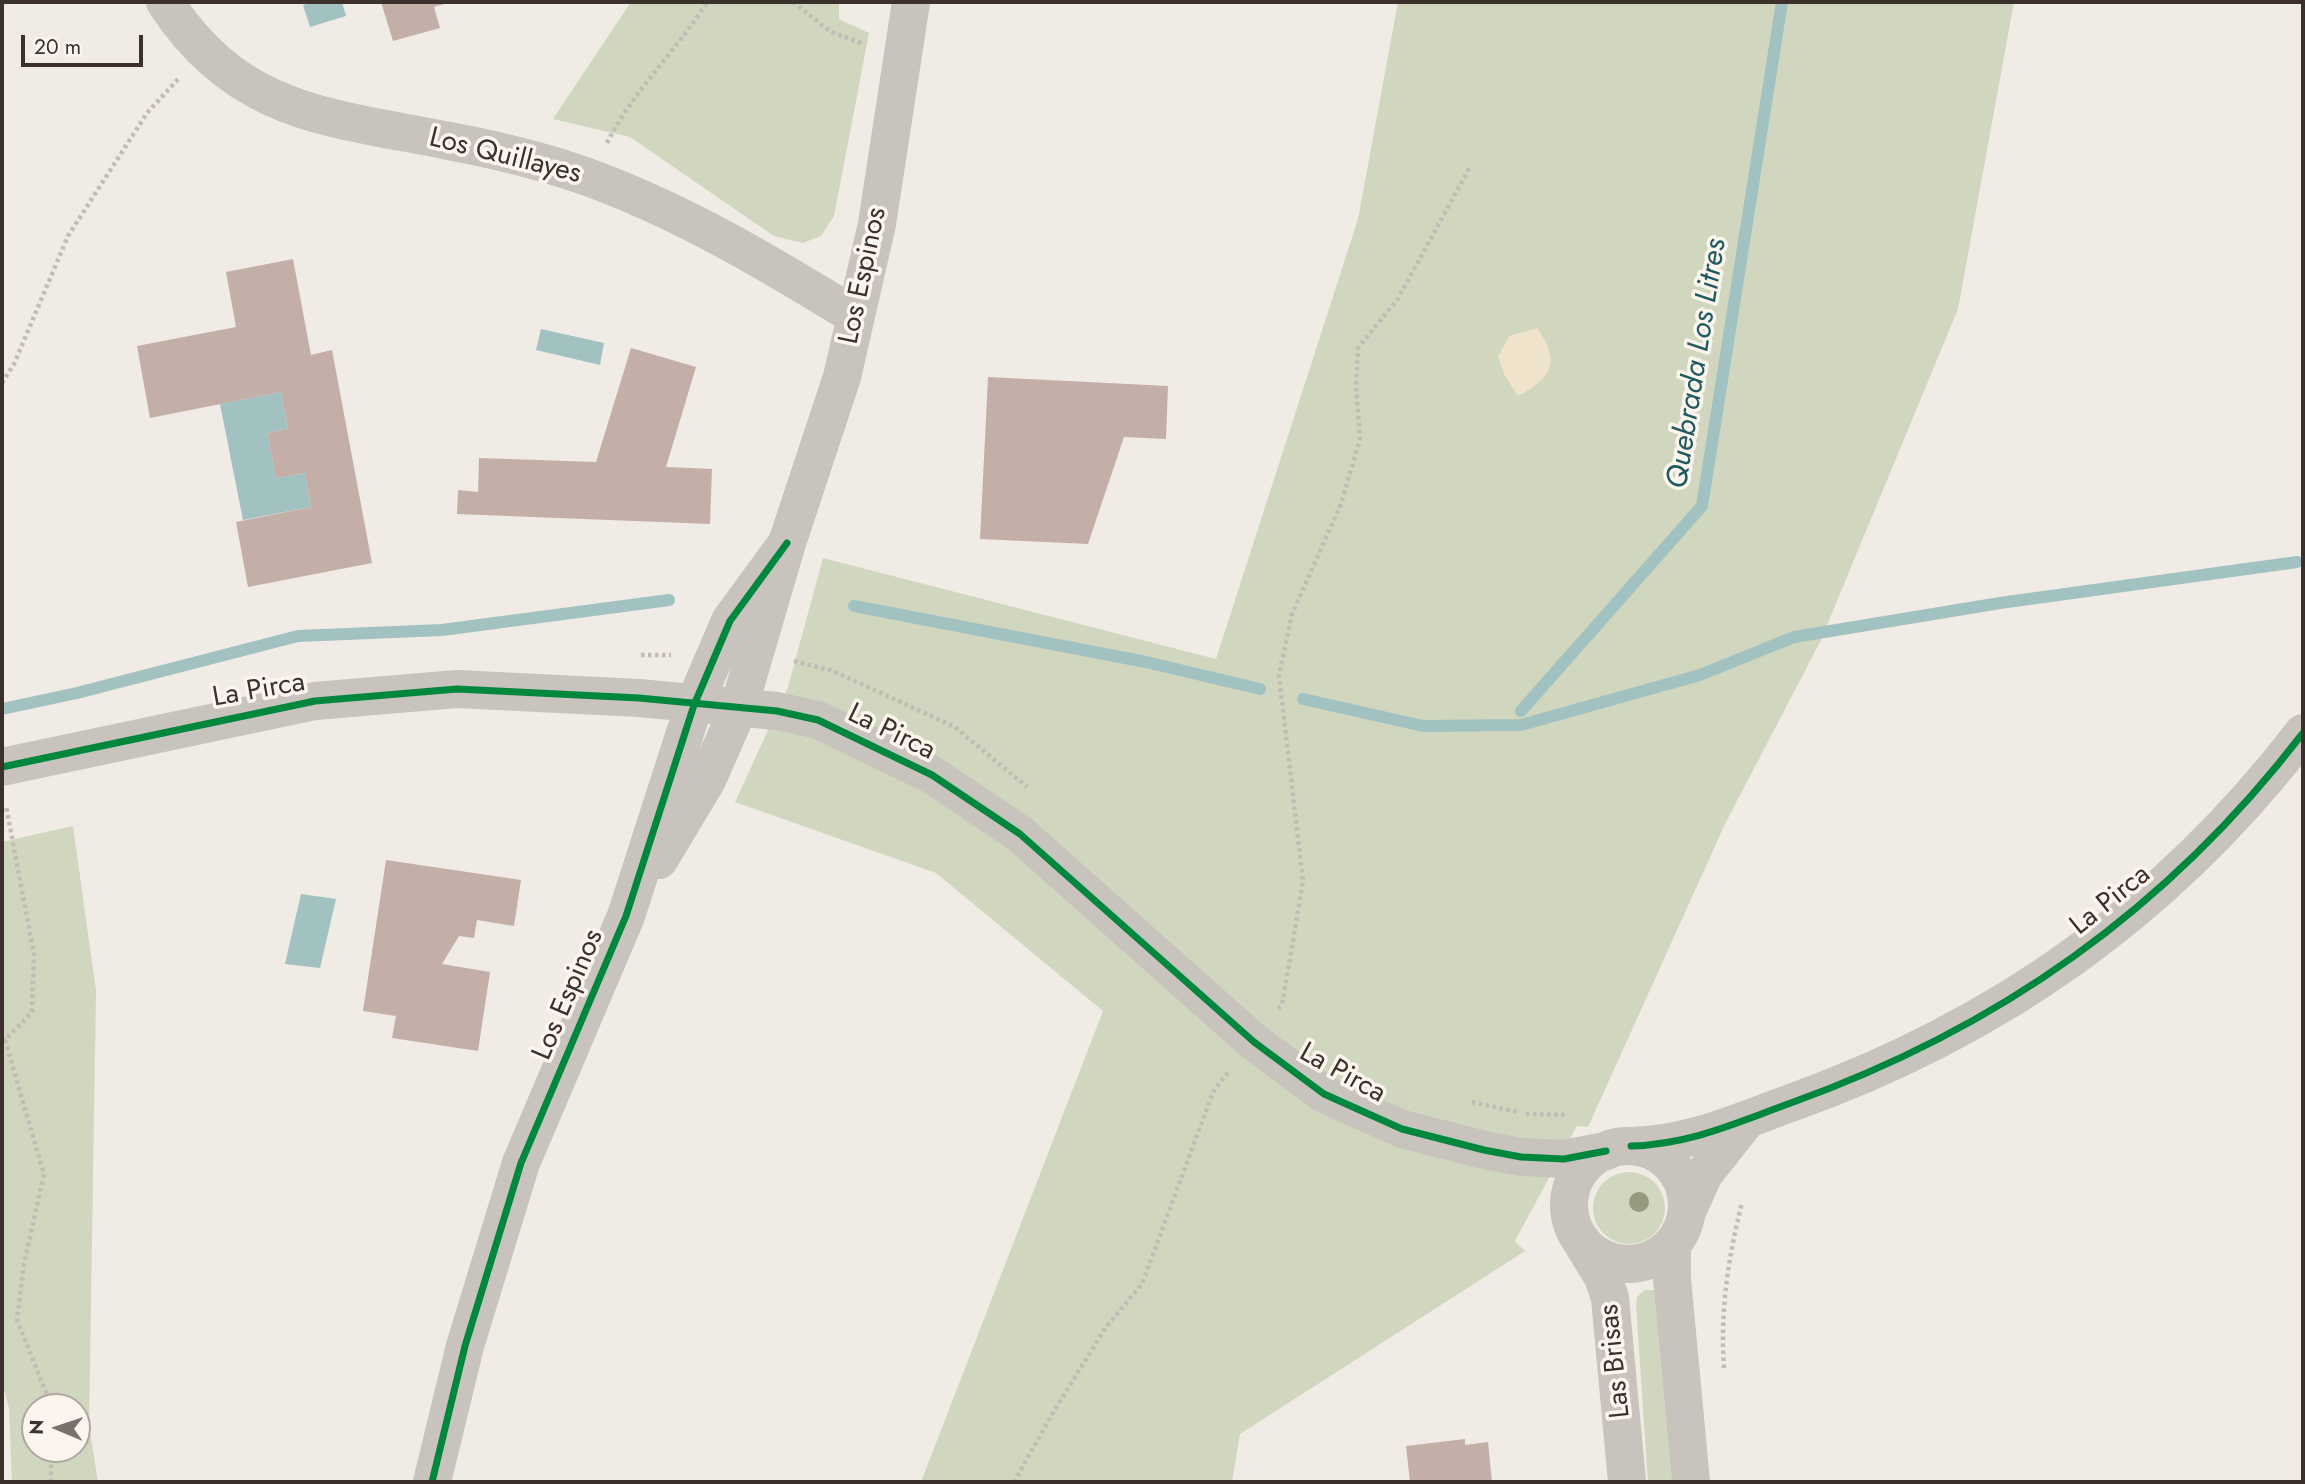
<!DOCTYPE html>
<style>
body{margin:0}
#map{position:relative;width:2305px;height:1484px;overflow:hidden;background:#f0ebe5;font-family:Jost,sans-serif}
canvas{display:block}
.frame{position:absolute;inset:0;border:4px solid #3b302b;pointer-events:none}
.north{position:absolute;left:21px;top:1393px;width:70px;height:70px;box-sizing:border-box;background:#fbf5ee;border:2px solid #aea6a0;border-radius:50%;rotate:272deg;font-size:19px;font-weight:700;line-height:28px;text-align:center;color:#3b302b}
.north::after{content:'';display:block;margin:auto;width:24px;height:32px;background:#7a716c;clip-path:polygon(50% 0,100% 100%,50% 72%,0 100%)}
.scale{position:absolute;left:21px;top:35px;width:122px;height:32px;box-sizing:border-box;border:4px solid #3b302b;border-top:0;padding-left:9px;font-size:21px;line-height:24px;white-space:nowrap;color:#3b302b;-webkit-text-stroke:5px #fbf5ee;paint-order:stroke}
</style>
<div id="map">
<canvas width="2305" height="1484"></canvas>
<div class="frame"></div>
<div class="north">N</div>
<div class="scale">20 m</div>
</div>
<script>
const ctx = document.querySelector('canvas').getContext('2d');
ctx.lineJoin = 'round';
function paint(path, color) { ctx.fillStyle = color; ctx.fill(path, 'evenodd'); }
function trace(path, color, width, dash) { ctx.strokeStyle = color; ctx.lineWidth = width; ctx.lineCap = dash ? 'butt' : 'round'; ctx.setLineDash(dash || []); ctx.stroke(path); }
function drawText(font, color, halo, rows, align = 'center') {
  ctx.font = font + ' Jost,sans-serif'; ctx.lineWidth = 7; ctx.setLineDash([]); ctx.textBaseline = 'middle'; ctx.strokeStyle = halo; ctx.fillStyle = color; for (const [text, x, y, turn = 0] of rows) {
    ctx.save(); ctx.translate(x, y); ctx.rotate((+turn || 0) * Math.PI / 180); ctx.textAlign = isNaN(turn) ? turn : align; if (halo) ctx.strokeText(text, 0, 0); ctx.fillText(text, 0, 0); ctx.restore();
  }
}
const green = new Path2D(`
 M 631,2 L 839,2 L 839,19 L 869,33 L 834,216 L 821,236 L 803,243 L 774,236 L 630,137 L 553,119 Z
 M 1398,2 L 2014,2 L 1958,309 L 1820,642 L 1725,824 L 1588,1127 L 1577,1126 L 1515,1241 L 1525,1251 L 1240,1434 L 1232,1482 L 921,1482 L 1103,1011 L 936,873 L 735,802 L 788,687 L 823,558 L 1216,659 L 1358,219 Z
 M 73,826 L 96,991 L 89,1426 L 98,1482 L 12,1482 L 9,1408 L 2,1382 L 2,842 ZM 77,1407 L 77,1449 L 35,1449 L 35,1407 Z
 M1593 1208a36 36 0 1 1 72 0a36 36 0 1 1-72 0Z
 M 1645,1290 L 1654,1290 L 1672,1482 L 1648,1482 L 1636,1305 L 1637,1297 Z`);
const sand = new Path2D(`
 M 1537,328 C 1561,362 1553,377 1518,396 L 1505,376 L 1498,357 L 1509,336 Z`);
const water = new Path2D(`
 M 314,2 L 342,2 L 346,16 L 310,27 L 303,5 Z
 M 541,329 L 604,343 L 600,365 L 536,350 Z
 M 281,392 L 288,429 L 267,433 L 276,478 L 305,473 L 311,507 L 243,520 L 220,404 Z
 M 301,894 L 336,899 L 320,968 L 285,964 Z`);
const stream = new Path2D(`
 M 854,606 L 1146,662 L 1260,689
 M 1303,699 L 1423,726 L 1521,725 L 1700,675 L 1794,637 L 2000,603 L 2297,562
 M 2,709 L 77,693 L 298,636 L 442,630 L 669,600
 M 1521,711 L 1702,506 L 1782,2`);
const building = new Path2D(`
 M 381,2 L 451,2 L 434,7 L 440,28 L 393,41 Z
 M 293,259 L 311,355 L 332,350 L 372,563 L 248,587 L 236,522 L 311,507 L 305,473 L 276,478 L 267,433 L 288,429 L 281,392 L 150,418 L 137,346 L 236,327 L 226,272 Z
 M 631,348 L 696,367 L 666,467 L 712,469 L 710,524 L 457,514 L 458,490 L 478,492 L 479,458 L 596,462 Z
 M 988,377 L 1168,386 L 1166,439 L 1124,437 L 1088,544 L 980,539 Z
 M 386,860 L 521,880 L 514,926 L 477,920 L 474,938 L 459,936 L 442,964 L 490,972 L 478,1051 L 392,1038 L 396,1016 L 363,1011 Z
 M 1465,1439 L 1465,1445 L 1488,1442 L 1492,1482 L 1410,1482 L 1406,1446 Z`);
const path = new Path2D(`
 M 793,2 L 831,32 L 864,44
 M 607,143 C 633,91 677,50 707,2
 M 2,383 L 14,364 L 68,236 L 147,113 L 179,78
 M 641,655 L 671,655
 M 794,661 L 833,671 L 955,727 L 1027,787
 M 1278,1009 L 1282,1005 L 1303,881 L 1279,675 L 1292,614 L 1341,504 L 1360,439 L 1356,385 L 1358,348 L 1397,300 L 1470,167
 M 2,1039 L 5,1040 L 32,1012 L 34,954 L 6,806
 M 5,1040 L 44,1174 L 24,1264 L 17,1320 L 52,1407
 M 1472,1102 L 1518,1112
 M 1526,1114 L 1567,1115
 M 1724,1368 C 1720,1312 1728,1258 1742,1203
 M 51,1482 L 51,1449
 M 1014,1482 L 1054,1411 L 1106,1327 L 1142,1284 L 1213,1092 L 1229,1071`);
const street = new Path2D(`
 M 165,2 C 239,115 329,117 449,141 C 497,150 547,162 593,179 C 687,214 770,264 855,316
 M 2,767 L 315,701 L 457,689 L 639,698 L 777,711 L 818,720 L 932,775 L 1020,834 L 1254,1042 L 1324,1094 L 1402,1129 L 1484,1150 L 1521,1157 L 1564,1159 L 1606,1151
 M 659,860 L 707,780 L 739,707 L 787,543 L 842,377 L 877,224 L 911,2
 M 1631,1146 C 1690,1144 1733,1124 1788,1104 C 1998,1029 2167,910 2303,733
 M1569 1205a59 59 0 1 1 118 0a59 59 0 1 1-118 0Z
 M 1686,1214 L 1704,1174 L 1746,1121
 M 1672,1244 L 1672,1279 L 1691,1482
 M 1584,1246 L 1603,1277 L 1610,1298 L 1627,1482
 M 432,1482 L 465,1346 L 521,1163 L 626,916 L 694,705 L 730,621 L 787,543`);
const cycleway = new Path2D(`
 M 2,767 L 315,701 L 457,689 L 639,698 L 777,711 L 818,720 L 932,775 L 1020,834 L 1254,1042 L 1324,1094 L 1402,1129 L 1484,1150 L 1521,1157 L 1564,1159 L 1606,1151
 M 1631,1146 C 1690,1144 1733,1124 1788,1104 C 1998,1029 2167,910 2303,733
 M 432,1482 L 465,1346 L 521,1163 L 626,916 L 694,705 L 730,621 L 787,543`);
const trees = [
 [1639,1202]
];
const streetNames = [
 ["Los Quillayes",505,157,14],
 ["Los Espinos",864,276,-78],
 ["La Pirca",259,691,-10],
 ["La Pirca",891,733,26],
 ["La Pirca",2111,901,-39],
 ["Los Espinos",569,995,-67],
 ["La Pirca",1342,1074,29],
 ["Las Brisas",1616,1361,-96]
];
const waterNames = [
 ["Quebrada Los Litres",1698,364,-81]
];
paint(green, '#d1d6bf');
paint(sand, '#efe3cc');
paint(water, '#a1c2c1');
trace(stream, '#a1c2c1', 12);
paint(building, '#c3afa7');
trace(path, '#c2bbb6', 4.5, [3.5, 3.5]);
trace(street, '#c9c3be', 38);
trace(cycleway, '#00873e', 7);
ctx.fillStyle = '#959b80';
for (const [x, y] of trees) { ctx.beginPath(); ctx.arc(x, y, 10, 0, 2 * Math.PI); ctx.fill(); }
drawText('28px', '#3b302b', '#fbf5ee', streetNames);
drawText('italic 30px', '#1f5a5e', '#fbf5ee', waterNames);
</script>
